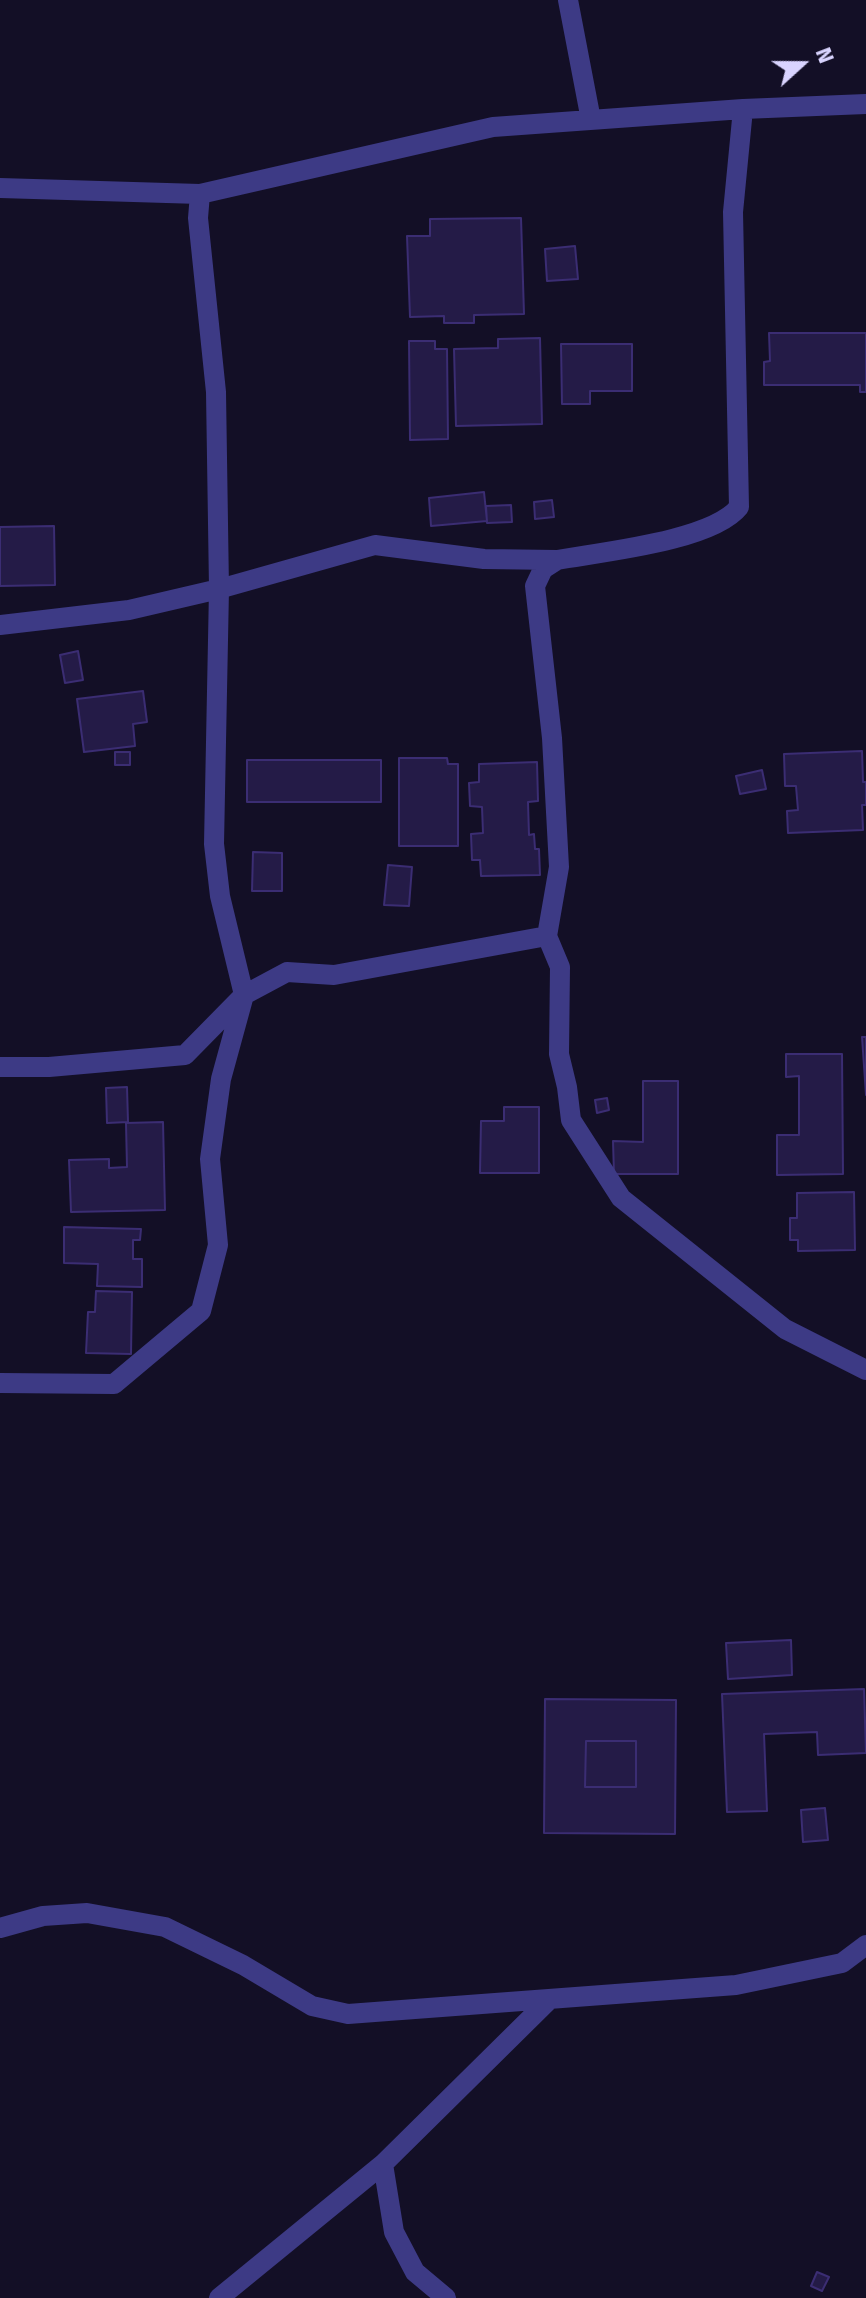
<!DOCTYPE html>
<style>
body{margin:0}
#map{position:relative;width:866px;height:2298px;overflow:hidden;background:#130f26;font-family:"Fira Sans",sans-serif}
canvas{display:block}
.north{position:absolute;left:762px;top:24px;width:80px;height:80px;-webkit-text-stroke:6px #130f26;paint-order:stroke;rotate:69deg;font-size:22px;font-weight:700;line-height:32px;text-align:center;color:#d9d4ff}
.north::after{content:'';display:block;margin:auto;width:28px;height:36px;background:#d9d4ff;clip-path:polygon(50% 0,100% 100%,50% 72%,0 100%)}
</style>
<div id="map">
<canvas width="866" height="2298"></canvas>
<div class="north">N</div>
</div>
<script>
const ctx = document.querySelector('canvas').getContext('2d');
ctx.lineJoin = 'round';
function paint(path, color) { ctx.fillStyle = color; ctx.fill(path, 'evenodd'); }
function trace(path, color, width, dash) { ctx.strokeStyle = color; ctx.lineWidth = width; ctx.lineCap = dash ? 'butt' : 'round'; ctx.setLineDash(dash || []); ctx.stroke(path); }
const building = new Path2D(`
 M 521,218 L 524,314 L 474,315 L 474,323 L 444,323 L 444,316 L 410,317 L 407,236 L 430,236 L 430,219 Z
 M 575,246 L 578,279 L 547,281 L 545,249 Z
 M 769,333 L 866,333 L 866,392 L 860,392 L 860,385 L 764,385 L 764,362 L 770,361 Z
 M 540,338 L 542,424 L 456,426 L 454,349 L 498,348 L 498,339 Z
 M 409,341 L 435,341 L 435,349 L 447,349 L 448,439 L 410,440 Z
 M 561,344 L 632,344 L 632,391 L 590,391 L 590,404 L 562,404 Z
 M 484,492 L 487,521 L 431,526 L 429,498 Z
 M 552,500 L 554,517 L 535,519 L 534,502 Z
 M 511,505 L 512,522 L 487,523 L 486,506 Z
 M 54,526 L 55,585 L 0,586 L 0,527 Z
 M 78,651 L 83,680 L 65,683 L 60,655 Z
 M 143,691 L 147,722 L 133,724 L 135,746 L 84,752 L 77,699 Z
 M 862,751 L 863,782 L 866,782 L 866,805 L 862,805 L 863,830 L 788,833 L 787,811 L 798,810 L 796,786 L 785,786 L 784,754 Z
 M 115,752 L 130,752 L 130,765 L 115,765 Z
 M 399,758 L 447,758 L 448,764 L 458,764 L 458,846 L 399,846 Z
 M 247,760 L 381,760 L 381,802 L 247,802 Z
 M 537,762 L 538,801 L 528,802 L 529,835 L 534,834 L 535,849 L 539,849 L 540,875 L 481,876 L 480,860 L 472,860 L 471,834 L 483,833 L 482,807 L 470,806 L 469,783 L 479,782 L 479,764 Z
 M 762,770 L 766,789 L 740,794 L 736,776 Z
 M 253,852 L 282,853 L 282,891 L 252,891 Z
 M 388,865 L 412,867 L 409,906 L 384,905 Z
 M 862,1037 L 866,1037 L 866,1095 Z
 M 786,1054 L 842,1054 L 843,1174 L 777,1175 L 777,1135 L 799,1135 L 799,1076 L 786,1077 Z
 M 643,1081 L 678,1081 L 678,1174 L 614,1174 L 613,1141 L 643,1142 Z
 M 127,1087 L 128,1122 L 107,1123 L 106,1088 Z
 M 607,1098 L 609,1110 L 597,1113 L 595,1100 Z
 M 504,1107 L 539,1107 L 539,1173 L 480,1173 L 481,1121 L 504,1121 Z
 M 163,1122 L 165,1210 L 71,1212 L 69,1160 L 109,1159 L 109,1168 L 127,1167 L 126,1123 Z
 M 854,1192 L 855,1250 L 798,1251 L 798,1240 L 790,1240 L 790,1218 L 797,1218 L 797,1193 Z
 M 64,1227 L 141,1229 L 140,1240 L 133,1240 L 133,1259 L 142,1259 L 142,1287 L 97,1286 L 98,1264 L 64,1263 Z
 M 96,1291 L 132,1292 L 131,1354 L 86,1353 L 88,1312 L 95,1312 Z
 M 791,1640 L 792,1675 L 728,1679 L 726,1643 Z
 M 864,1689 L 866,1753 L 818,1755 L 817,1732 L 764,1734 L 767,1811 L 727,1812 L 722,1694 Z
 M 545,1699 L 676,1700 L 675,1834 L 544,1833 ZM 586,1741 L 636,1741 L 636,1787 L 585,1787 Z
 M 586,1741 L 636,1741 L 636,1787 L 585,1787 Z
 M 825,1808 L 828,1840 L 803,1842 L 801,1810 Z
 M 817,2272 L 829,2277 L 822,2291 L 811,2286 Z`);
const street = new Path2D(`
 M 568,0 L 591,120
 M 743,109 L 733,212 L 739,507 C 712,541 601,552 557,560 L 543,569 L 535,586 L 552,738 L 559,867 L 547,936 L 560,967 L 559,1054 L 567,1087 L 571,1120 L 621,1198 L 785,1329 L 866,1370
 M 0,188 L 200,194 L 493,127 L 743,109 L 866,104
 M 0,625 L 129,610 L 219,589 L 375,545 L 484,559 L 557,560
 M 0,1067 L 49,1067 L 185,1055 L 244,995 L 287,972 L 334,975 L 547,936
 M 0,1383 L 114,1384 L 201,1311 L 218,1245 L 210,1159 L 221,1079 L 244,995 L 220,896 L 214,844 L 219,589 L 216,392 L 198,218 L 200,194
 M 0,1928 L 43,1916 L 87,1913 L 165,1927 L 243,1965 L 312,2006 L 348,2014 L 736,1985 L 842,1963 L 866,1945
 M 383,2164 L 394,2232 L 415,2272 L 446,2298
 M 219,2298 L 383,2164 L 549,2000`);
paint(building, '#241b47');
trace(building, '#3b2d73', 2);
trace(street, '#3d3a85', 20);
</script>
